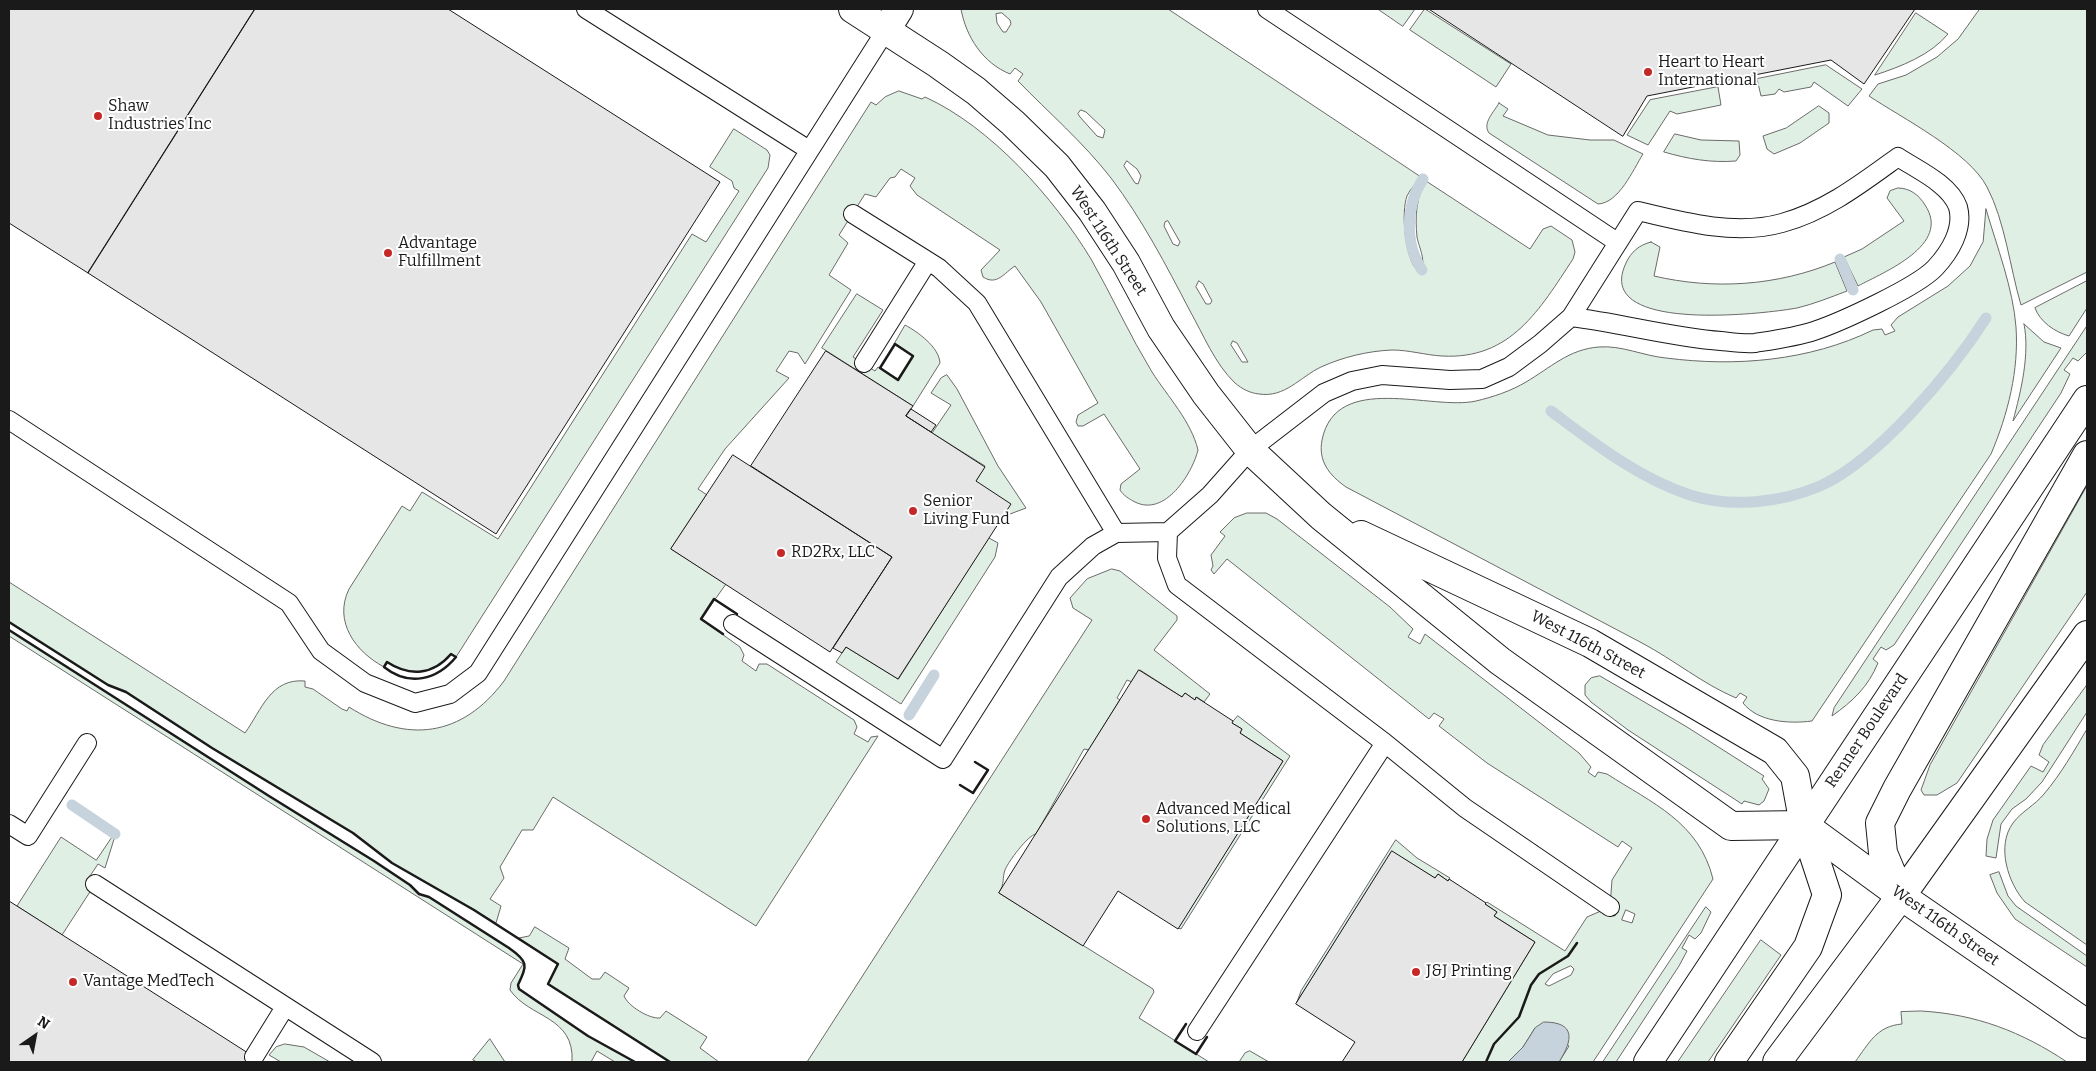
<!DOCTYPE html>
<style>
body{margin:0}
#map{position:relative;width:2096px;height:1071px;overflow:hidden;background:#fff;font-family:Bitter,serif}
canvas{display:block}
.frame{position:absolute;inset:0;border:10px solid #1a1a1a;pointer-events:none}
.north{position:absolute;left:10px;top:1011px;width:50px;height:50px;-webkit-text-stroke:4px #fff;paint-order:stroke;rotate:33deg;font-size:14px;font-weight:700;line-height:20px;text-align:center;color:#1a1a1a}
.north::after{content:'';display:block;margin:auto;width:18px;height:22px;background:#1a1a1a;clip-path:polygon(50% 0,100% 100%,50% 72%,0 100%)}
</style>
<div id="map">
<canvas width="2096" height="1071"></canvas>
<div class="frame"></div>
<div class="north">N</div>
</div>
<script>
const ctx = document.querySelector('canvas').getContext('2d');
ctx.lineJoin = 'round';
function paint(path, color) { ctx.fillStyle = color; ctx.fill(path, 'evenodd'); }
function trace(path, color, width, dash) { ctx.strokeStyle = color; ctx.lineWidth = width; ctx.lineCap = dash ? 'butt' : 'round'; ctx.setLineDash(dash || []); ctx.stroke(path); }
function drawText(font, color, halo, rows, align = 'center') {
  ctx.font = font + ' Bitter,serif'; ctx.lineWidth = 4; ctx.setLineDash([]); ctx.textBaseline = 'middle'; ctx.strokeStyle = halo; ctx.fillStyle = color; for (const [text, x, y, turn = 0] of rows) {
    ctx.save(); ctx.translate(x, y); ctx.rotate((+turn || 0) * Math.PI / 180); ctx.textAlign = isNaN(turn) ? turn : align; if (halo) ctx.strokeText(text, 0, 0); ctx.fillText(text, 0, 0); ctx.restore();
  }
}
const green = new Path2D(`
 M 961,9 L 1168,9 L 1421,177 C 1416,184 1410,189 1407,196 C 1401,213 1405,253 1415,268 L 1420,271 C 1427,262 1419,248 1417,237 C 1415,217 1416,197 1426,181 L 1530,249 L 1543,229 L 1551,226 L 1572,240 L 1575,252 L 1573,259 C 1540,309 1511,360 1442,356 C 1425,355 1409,350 1392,350 C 1368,351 1343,357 1321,367 C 1300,377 1285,398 1259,394 C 1250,393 1242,389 1235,383 C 1215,364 1203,334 1190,311 C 1166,265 1142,219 1111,178 C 1083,142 1049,113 1018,81 L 1023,74 L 1015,68 L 1010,74 C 983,63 966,37 961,9 ZM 1002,13 L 1010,20 L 1011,24 L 1006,32 L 1003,32 L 997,23 L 996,14 ZM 1081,110 L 1086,112 L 1105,130 L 1103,138 L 1097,136 L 1080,117 L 1078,114 ZM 1127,161 L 1137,169 L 1141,176 L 1138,184 L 1135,183 L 1124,166 ZM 1168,221 L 1180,242 L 1178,246 L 1173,244 L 1164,226 L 1165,222 ZM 1199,281 L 1203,284 L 1212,301 L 1210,304 L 1206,304 L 1196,287 ZM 1233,341 L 1237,343 L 1248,362 L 1242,362 L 1231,345 Z
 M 1378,9 L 1415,9 L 1403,26 Z
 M 1425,9 L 1511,64 L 1496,87 L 1410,30 Z
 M 1980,9 L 2087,9 L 2087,272 L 2021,305 C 2010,268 2005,221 1987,187 C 1969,152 1902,118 1869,96 L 1878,84 L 1906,75 L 1937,57 L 1958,39 Z
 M 1916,13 L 1948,34 C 1931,55 1900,67 1875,75 Z
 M 1826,65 L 1862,89 L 1848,106 L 1814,82 L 1811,87 L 1784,92 L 1779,89 L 1775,94 L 1761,96 L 1757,79 Z
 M 1718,87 L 1721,105 L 1677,114 L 1670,111 L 1648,145 L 1627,135 L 1650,100 Z
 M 899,91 L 922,99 L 925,97 C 991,127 1054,198 1091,259 C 1112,296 1130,336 1152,372 C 1168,397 1191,421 1198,450 C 1192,474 1165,517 1135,502 C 1129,499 1123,495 1120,490 L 1121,484 L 1140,469 L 1104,414 L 1083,426 L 1078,426 L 1076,422 L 1078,415 L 1098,403 L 1041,302 L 1015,266 C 1004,273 997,286 983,277 L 981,270 L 1000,250 L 917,195 L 910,186 L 915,178 L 901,169 L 895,177 L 890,178 L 876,197 L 865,194 L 839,235 L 848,243 L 829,275 L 851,290 L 805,364 L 798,353 L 789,351 L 776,371 L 789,378 L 725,449 L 698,489 L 707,495 L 671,549 L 726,584 L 701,619 L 740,647 L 744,655 L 742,661 L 756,671 L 759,664 L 767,664 L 854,720 L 857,727 L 854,734 L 868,742 L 871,737 L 878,736 L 756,926 L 553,797 L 533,830 L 522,830 L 500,867 L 504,878 L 490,899 L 501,906 L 496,923 L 392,863 L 353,833 L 212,748 L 126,692 L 108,685 L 9,622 L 9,582 L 245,733 C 262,709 271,678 305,681 L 305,687 L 313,689 L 342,709 L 347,711 L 349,707 C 407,744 462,737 504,681 L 871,102 L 876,105 L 885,97 Z
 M 1499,103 L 1508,109 L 1503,116 L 1548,135 L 1590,140 L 1614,140 L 1643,154 C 1633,170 1619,203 1598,204 L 1489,133 C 1482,123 1494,112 1499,103 Z
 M 1819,106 L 1829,113 L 1829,123 L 1800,143 L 1774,154 L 1767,149 L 1763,136 L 1786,128 Z
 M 734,129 L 767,150 L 770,155 L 768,168 L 456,657 L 451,654 C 433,675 410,677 387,662 L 384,667 C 356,652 333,622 349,589 L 402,506 L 410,511 L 422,492 L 498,539 L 692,234 L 706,242 L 739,191 L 734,188 L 732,181 L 710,167 Z
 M 1675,134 L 1701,140 L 1739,141 L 1740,155 L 1736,161 C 1711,163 1688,159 1664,152 Z
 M 1898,188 C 1910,188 1919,195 1925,205 C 1952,245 1884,272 1858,286 L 1844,257 L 1862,249 L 1904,221 L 1887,198 L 1890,191 Z
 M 1986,209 C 1997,247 2013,288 2016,327 C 2019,370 2008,414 1991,454 L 1812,721 C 1789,724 1758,722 1743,703 L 1747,697 L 1740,693 L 1736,698 C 1703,684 1674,660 1642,643 L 1346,487 C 1329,475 1318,461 1322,440 C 1336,371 1432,411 1476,401 C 1493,397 1511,391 1526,382 C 1550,368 1569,349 1599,347 C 1621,345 1644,356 1666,358 C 1736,367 1809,361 1873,330 L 1882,329 L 1885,335 L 1895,331 L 1891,325 L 1898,317 L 1948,286 L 1970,266 L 1983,242 Z
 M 1651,242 L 1660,247 L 1654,276 C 1714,290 1777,286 1835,262 L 1847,291 C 1831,297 1814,304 1797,308 C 1764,314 1592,334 1626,263 C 1631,252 1639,245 1651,242 Z
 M 2087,281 L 2087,308 L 2069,336 C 2055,332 2040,322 2035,308 Z
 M 857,294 L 883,310 L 853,357 L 875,371 L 878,367 L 898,379 L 913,356 L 894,344 L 905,325 C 918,332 939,347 940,363 L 913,406 L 822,348 Z
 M 2024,324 L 2044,342 L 2061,348 L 2013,421 C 2021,391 2030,354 2024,324 Z
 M 2087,326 L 2087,352 L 2078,361 L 2073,358 L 2064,370 L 2070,374 L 2061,393 L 1894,645 L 1886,650 L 1881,647 L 1873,659 L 1878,663 C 1868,687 1853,701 1832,716 L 1834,708 Z
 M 947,375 L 957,389 L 998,466 L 1026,508 L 1002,517 L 976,481 L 985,466 L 932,433 L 951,405 L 931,393 L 941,378 Z
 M 2087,486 L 2087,592 L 1957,783 L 1937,795 L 1924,795 L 1921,790 L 1930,765 Z
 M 1247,513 L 1266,513 L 1277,519 L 1390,607 L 1413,629 L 1408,637 L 1420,644 L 1425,634 L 1579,753 L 1591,767 L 1588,772 L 1595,777 L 1598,772 L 1607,774 C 1652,803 1699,822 1713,879 L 1593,1062 L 1559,1062 L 1569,1046 L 1535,1028 L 1523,1047 L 1508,1062 L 1462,1062 L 1535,942 L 1494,916 L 1497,912 L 1485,904 L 1487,902 L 1565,951 L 1587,917 L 1610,907 L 1612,880 L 1632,848 L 1622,841 L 1618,847 L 1487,763 L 1439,726 L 1444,719 L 1434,713 L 1429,719 L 1227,559 L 1214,574 L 1211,570 L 1213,566 L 1211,555 L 1225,536 L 1220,532 L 1234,518 ZM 1626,910 L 1635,914 L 1632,923 L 1622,920 ZM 1571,966 L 1574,969 L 1571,975 L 1549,986 L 1545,984 L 1553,974 Z
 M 989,538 L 998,543 L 995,557 L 901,704 L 836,662 L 846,647 L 898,679 Z
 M 1112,569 L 1120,571 L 1177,616 L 1177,620 L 1154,650 L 1210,694 L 1204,702 L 1197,697 L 1195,700 L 1185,693 L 1182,697 L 1140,670 L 1132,682 L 1127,680 L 1117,698 L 1120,700 L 1089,750 L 1084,749 L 1036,834 C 1028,835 1008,862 1005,870 C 1002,878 1005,883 999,893 L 1153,989 L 1154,992 L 1139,1018 L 1209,1062 L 807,1062 L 1092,620 L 1073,608 L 1070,598 L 1087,579 Z
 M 9,630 L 269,796 L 374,861 L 410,885 L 419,894 L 429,897 L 509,948 C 529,962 527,965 518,985 L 519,989 L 588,1036 L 635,1062 L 615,1062 L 597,1051 L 591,1062 L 572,1062 C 575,1016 529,1018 510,990 L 511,983 L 523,964 L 9,636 Z
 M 1600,676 L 1687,727 L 1764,776 L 1762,779 L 1769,789 L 1764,801 L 1759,805 L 1744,801 L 1742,804 L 1628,730 L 1591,702 L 1585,695 L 1585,685 L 1591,678 Z
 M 2087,685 L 2087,712 L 2042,782 L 2026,799 L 2012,809 L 2001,824 L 1996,858 L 1986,856 L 1987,839 L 1993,820 L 2031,766 L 2043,772 L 2049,762 L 2039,755 L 2043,745 Z
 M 1238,716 L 1290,756 L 1181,929 L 1178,928 L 1283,761 L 1240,733 L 1242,729 L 1232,723 Z
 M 2087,729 L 2087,945 L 2025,902 C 2008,883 1996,846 2013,823 C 2021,812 2035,805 2044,794 C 2061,774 2074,751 2087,729 Z
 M 113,836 L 115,836 L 105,868 L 98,864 L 90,876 L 97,881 L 62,935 L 17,906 L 61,837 L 96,860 Z
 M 1396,840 L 1417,858 L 1450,878 L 1448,881 L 1438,874 L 1435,878 L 1392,852 L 1297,1002 L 1301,991 Z
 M 1999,872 L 2008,896 L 2016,906 L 2087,956 L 2087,967 L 2015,919 L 1997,893 L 1990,875 Z
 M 1706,907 L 1711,912 L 1701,933 L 1695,939 L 1689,935 L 1682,948 L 1687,951 L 1679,966 L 1616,1062 L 1603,1062 Z
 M 535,927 L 569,948 L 565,959 L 592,979 L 600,979 L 605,972 L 629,988 L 624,996 C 628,1006 649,1019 660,1018 L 666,1011 L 707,1037 L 700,1048 L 719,1062 L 670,1062 L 548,984 L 557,964 L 519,938 L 529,936 Z
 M 1761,940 L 1781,955 L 1708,1062 L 1678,1062 Z
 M 1921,1011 C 1976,1014 2022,1032 2067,1062 L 1855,1062 C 1869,1043 1877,1026 1902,1024 L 1901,1012 Z
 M 490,1039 L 505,1062 L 477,1062 L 473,1060 Z
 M 285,1044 L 304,1047 L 330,1062 L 281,1062 L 269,1055 L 276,1047 Z
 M 1250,1051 L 1269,1062 L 1239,1062 L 1245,1053 Z`);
const water = new Path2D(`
 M 1544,1022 C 1576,1022 1573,1040 1559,1062 L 1508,1062 L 1523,1047 L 1535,1028 Z`);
const stream = new Path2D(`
 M 1840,259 L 1853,290
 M 1422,270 C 1404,243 1406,205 1423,179
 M 1551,411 C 1594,443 1638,478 1690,495 C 1731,508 1780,503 1820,486 C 1878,460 1952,371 1986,318
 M 909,715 L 934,675
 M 72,805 L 115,834`);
const building = new Path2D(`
 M 9,9 L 255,9 L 88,273 L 9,223 Z
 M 255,9 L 448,9 L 720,182 L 496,534 L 88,273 Z
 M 1429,9 L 1915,9 L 1864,84 L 1831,60 L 1647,96 L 1623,136 Z
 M 826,351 L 913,406 L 906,416 L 985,467 L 976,481 L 1011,504 L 898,679 L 846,647 L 842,653 L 833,648 L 892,557 L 751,466 Z
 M 911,409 L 936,425 L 931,432 L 906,416 Z
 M 733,455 L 892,557 L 830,652 L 671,549 Z
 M 1139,670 L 1182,697 L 1185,693 L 1195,700 L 1196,697 L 1233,721 L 1232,723 L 1242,729 L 1240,733 L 1283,761 L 1178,929 L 1118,891 L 1083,946 L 999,893 Z
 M 1392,851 L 1435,878 L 1438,874 L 1448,881 L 1449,879 L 1486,903 L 1485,904 L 1497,912 L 1494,916 L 1535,942 L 1462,1062 L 1342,1062 L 1355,1042 L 1296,1004 Z
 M 9,901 L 212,1030 L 262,1062 L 9,1062 Z`);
const service = new Path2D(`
 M 586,9 L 809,150
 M 1267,9 L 1617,242
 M 853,214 L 939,268 L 977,303 L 1116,533
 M 864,363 L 928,261
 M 9,420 L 289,603 L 321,651 L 365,683 L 415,703 L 450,694 L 478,673 L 886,30
 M 1168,532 L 1167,558 L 1177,585 L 1385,743 L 1465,808 L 1610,907
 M 733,624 L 943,759 L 1059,577 L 1093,546 L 1116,533 L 1168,532 L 1210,495 L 1250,450 L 1324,393 L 1352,381 L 1382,375 L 1450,380 L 1482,379 L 1509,367 L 1540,344 L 1571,317 L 1638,211 C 1683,222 1736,236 1782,223 C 1826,211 1862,183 1898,157 C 1916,169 1950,184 1958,207 C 1964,229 1950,252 1935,268 C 1917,287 1841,322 1814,331 C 1796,337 1774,340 1755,343 C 1744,344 1731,342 1721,341 C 1670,337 1621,323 1571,317
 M 9,824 L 28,836 L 87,743
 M 95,884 L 372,1062
 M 1197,1031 L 1385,743
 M 254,1057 L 285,1007`);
const minor = new Path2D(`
 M 853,9 L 938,64 L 976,91 L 1013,123 L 1057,166 L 1092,211 L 1126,263 L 1161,328 L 1206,394 L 1250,450 L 1321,516 L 1500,661 L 1731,826 L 1804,825 L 1901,896 L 2087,1024
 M 886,30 L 899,9
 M 1361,535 L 1590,643 L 1775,751 L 1795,776 L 1804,825`);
const secondary = new Path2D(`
 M 1901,896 L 1883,853 L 1880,823 L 1897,789 L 2087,455
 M 1648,1062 L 2087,400
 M 1729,1062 L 1808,947 L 1827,895 L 1804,825
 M 1777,1062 L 1901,896 L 2087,635`);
const wall = new Path2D(`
 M 895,344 L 913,356 L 898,380 L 880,368 Z
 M 9,622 L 108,685 L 126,692 L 212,748 L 353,833 L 392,863 L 474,910 L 558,964 L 548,984 L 670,1062
 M 9,630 L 269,796 L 374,861 L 410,885 L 419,894 L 429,897 L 509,948 C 529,962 527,965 518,985 L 519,989 L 588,1036 L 635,1062
 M 723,634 L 701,619 L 714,599 L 737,614
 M 451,654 L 456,657 C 437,680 409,687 384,667 L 387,662 C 410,677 433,675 451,654 Z
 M 960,785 L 973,793 L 988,770 L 975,762
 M 1186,1024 L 1175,1041 L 1196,1054 L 1207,1037
 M 1486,1062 L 1494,1044 L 1519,1017 L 1531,985 L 1539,974 L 1568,956 L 1577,943`);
const markers = [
 [1648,72,5,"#c62828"],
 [98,116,5,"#c62828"],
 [388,253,5,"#c62828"],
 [913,511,5,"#c62828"],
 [781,553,5,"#c62828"],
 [1146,819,5,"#c62828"],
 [1416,972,5,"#c62828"],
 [73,982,5,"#c62828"]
];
const poiNames = [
 ["Heart to Heart",1658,63],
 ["International",1658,81],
 ["Shaw",108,107],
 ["Industries Inc",108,125],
 ["Advantage",398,244],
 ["Fulfillment",398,262],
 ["Senior",923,502],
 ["Living Fund",923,520],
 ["RD2Rx, LLC",791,553],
 ["Advanced Medical",1156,810],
 ["Solutions, LLC",1156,828],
 ["J&J Printing",1426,972],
 ["Vantage MedTech",83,982]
];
const streetNames = [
 ["West 116th Street",1108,241,57],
 ["West 116th Street",1588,645,28],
 ["Renner Boulevard",1867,731,-56],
 ["West 116th Street",1945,926,35]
];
paint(green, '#e0efe3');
trace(green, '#6a6a6a', 1);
paint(water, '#c6d2dc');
trace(water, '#6a6a6a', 1);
trace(stream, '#c6d2dc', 11);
paint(building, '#e6e6e6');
trace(building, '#1a1a1a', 1);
trace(service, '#1a1a1a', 20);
trace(minor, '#1a1a1a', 30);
trace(secondary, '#1a1a1a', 30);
trace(service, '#fff', 18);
trace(minor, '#fff', 28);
trace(secondary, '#fff', 28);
trace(wall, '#1a1a1a', 2.5);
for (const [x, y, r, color] of markers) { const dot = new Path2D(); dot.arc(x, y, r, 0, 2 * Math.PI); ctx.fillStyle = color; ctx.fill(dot); trace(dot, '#fff', 2); }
drawText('16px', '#1a1a1a', '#fff', poiNames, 'left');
drawText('16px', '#1a1a1a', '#fff', streetNames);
</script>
